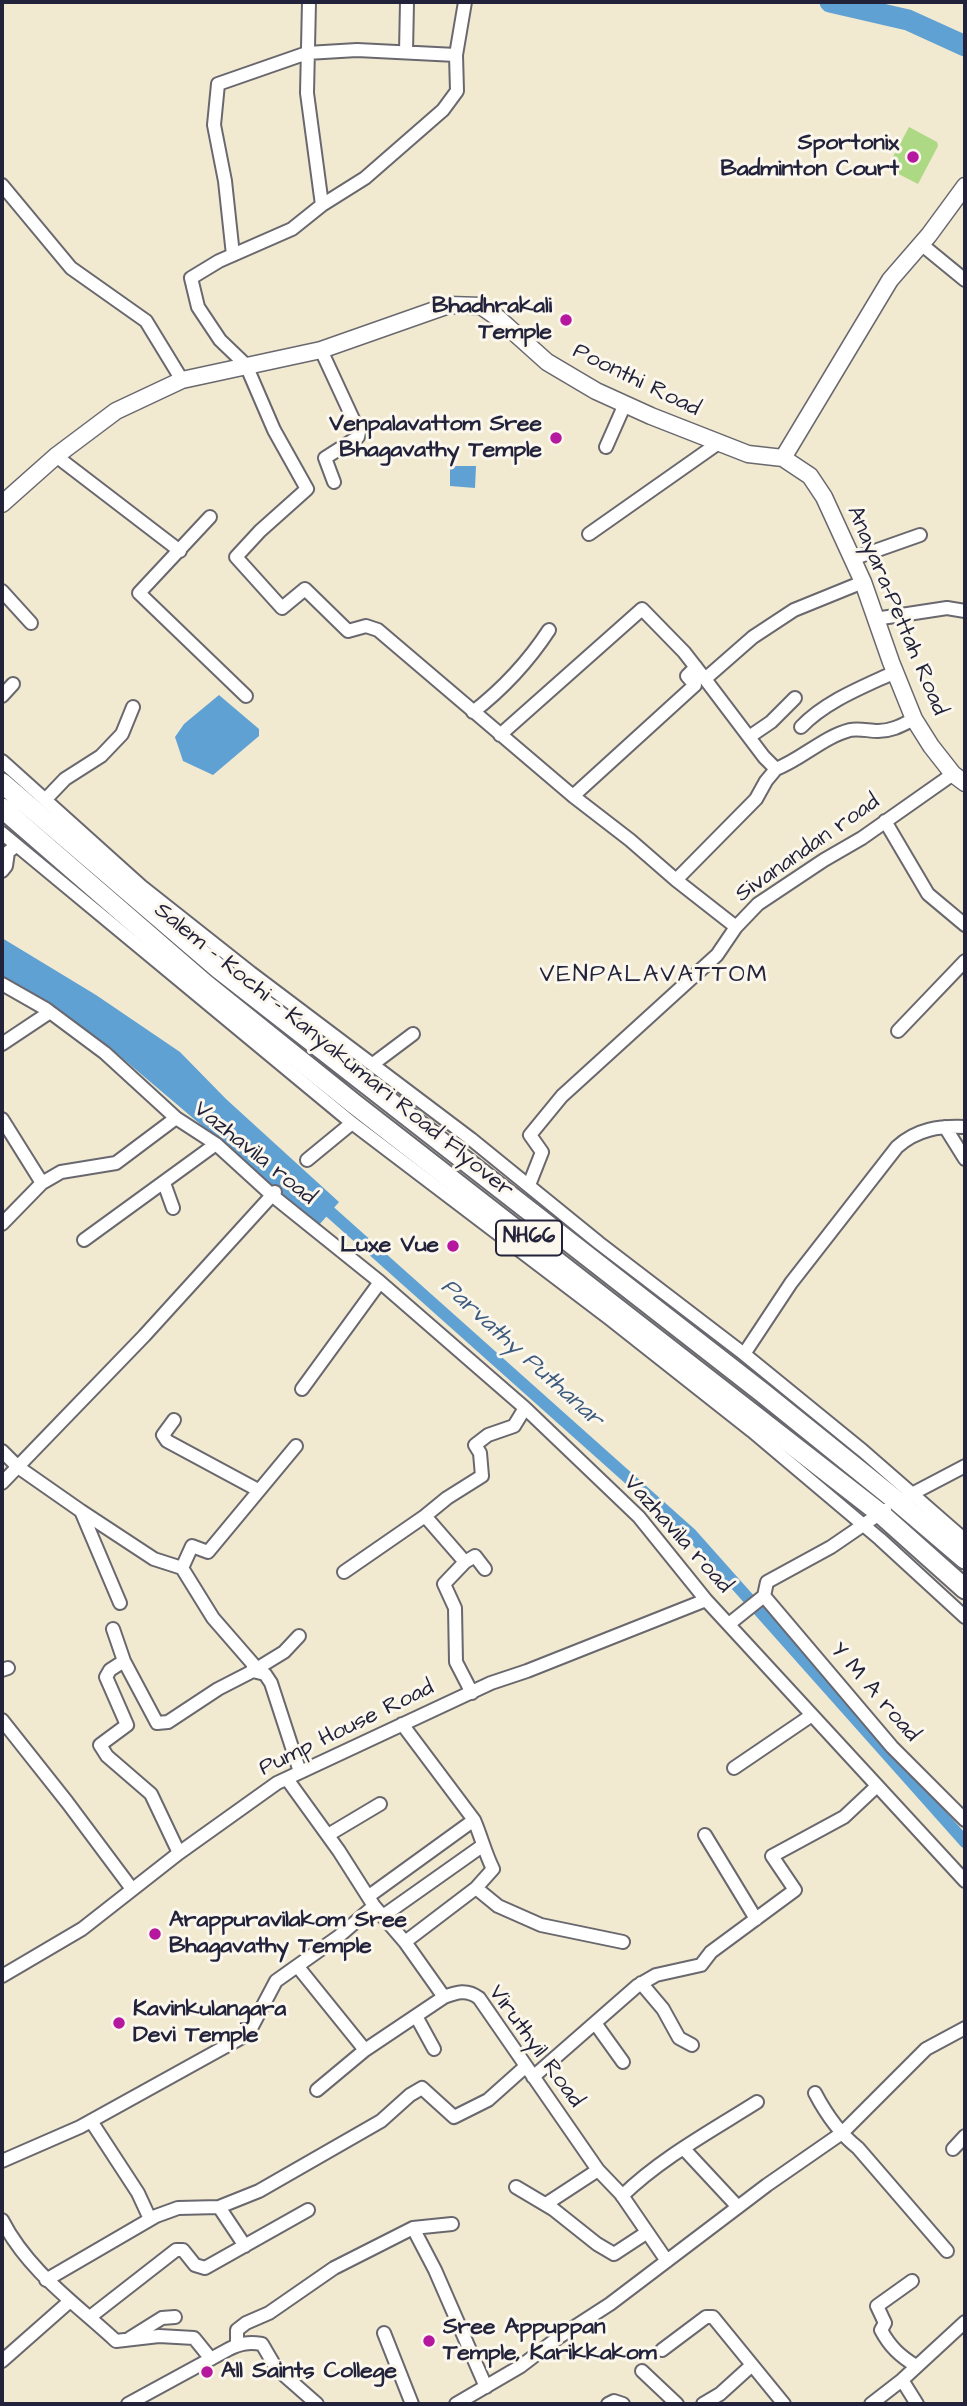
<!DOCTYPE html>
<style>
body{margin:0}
#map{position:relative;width:967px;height:2406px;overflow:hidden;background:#f1e9d0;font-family:"Architects Daughter",sans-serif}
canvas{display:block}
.frame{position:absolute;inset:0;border:4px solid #22223b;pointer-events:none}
</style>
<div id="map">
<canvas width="967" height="2406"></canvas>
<div class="frame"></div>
</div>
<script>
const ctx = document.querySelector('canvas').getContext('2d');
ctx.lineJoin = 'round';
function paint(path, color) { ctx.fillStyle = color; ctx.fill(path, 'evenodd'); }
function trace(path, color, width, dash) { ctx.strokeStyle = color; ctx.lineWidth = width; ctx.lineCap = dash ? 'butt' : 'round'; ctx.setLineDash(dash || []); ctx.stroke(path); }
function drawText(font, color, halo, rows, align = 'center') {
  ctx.font = font + ' "Architects Daughter",sans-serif'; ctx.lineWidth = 6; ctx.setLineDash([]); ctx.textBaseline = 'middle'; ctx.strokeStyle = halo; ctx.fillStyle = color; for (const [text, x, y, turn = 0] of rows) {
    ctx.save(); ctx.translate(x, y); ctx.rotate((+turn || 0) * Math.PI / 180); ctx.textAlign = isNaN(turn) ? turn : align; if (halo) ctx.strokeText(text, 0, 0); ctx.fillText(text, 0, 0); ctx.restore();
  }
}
const green = new Path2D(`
 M 909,127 L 937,142 L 938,146 L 918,184 L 887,168 Z`);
const water = new Path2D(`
 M 450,466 L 476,466 L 475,488 L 450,486 Z
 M 219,695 L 259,729 L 259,736 L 213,775 L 183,761 L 175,737 L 184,724 Z
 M 2,938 L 96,995 L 180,1052 L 226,1099 L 339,1202 L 319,1225 L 108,1046 L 26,989 L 2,976 Z`);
const canal = new Path2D(`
 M 319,1202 L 691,1534 L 965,1842`);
const river = new Path2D(`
 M 830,2 L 908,20 L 965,46`);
const minor = new Path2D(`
 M 309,2 L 307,93 L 322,205
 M 465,2 L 456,55 L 457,91 L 443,110 L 365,178 L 322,205 L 292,229 L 219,261 L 191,278 L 198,307 L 220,340 L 246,365 L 274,430 L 307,489 L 260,531 L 236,557 L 282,608 L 305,589 L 348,631 L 366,626 L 378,630 L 573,796 L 630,840 L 676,880 L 736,927
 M 406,52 L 407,2
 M 2,185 L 71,268 L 146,321 L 182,380
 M 921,244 L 965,280
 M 233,255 L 225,181 L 214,125 L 218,84 L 307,53 L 357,50 L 456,55
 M 321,350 L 359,432 L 358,437 L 325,458 L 334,482
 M 606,447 L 625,404
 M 56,456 L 180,551
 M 210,517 L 139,593 L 246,696
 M 589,534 L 717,444
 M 852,559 L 920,535
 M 2,591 L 31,623
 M 875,619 L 947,608 L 965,611
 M 705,679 L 764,757 L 776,769 C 802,759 823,737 850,730 C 859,728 869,731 878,731 C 892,731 902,725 914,719
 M 2,696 L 13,684
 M 473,712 C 504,688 528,662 549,630
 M 801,727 C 826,701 863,687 895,672
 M 500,735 L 642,609 L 684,652 L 705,679 L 753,637 L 794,610 L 863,582
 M 749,737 L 771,722 L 795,698
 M 2,761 L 141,886 L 251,973 L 471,1139 L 599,1243 L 744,1354 L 863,1451 L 965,1540
 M 573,796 L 695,685 L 687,676 L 696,667
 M 45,800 L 65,779 L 101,756 L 122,734 L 133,707
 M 885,821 L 928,894 L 965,925
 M 2,833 L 352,1123 L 610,1319 L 752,1431 L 880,1539 L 965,1617
 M 2,871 L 6,866 L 8,852 L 16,846
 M 676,880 L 756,799 L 766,781 L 776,769
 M 2,984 L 46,1009 L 105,1053 L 176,1118 L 216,1144 L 273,1196 L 380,1282 L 525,1408 L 639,1517 L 706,1600 L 965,1881
 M 898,1031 L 965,961
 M 2,1044 L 50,1012
 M 373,1064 L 413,1034
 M 2,1119 L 42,1183
 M 945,1127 L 965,1159
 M 307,1160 L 352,1123
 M 164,1183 L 173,1208
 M 529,1185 L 542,1152 L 530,1135 L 562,1096 L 717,955 L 736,927 L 758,904 L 824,860 L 862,838 L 953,774
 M 2,1224 L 42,1183 L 61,1172 L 116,1163 L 176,1118
 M 84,1240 L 216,1144
 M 744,1354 L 791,1283 L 897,1147 C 917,1129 939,1126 965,1127
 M 302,1389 L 380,1282
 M 174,1420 L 163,1435 L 167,1441 L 258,1490
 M 296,1446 L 208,1552 L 192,1546 L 182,1568 L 213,1618 L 253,1664 L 253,1671 L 284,1652 L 299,1636
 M 2,1451 L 18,1467 L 81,1511 L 120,1603
 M 2,1483 L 144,1336 L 275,1192
 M 906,1497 L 965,1466
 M 885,1510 L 831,1547 L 767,1582 L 764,1596 L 892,1747 L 965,1820
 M 81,1511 L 154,1559 L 182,1568
 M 465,1562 L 444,1584 L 455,1608 L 456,1662 L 472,1693
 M 485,1569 L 475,1556 L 465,1562 L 425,1516 L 447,1498 L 482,1476 L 480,1453 L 475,1445 L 488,1435 L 514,1426 L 525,1408
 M 344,1572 L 425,1516
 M 729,1624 L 764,1596
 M 113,1629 L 124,1661 L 157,1723 L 168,1722 L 218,1689 L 253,1671 L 265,1674 L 271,1683 L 300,1772
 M 124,1661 L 110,1670 L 106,1677 L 127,1725 L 100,1745 L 107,1756 L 151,1794 L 179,1853
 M 2,1670 L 8,1668
 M 2,1720 L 67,1802 L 132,1889
 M 402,1724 L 474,1820 C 481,1836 485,1853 493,1869 L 476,1888
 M 734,1768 L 812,1715
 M 287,1779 L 339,1851 L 374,1906 L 405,1942 L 444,1997 C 457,1992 467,1989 479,1998 L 598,2170 L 621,2194 L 667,2261
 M 328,1835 L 380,1804
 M 705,1835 L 756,1919
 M 369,1896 L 474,1820
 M 383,1916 L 482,1846
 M 405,1942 L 476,1888 L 498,1906 L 541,1925 L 623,1942
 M 298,1967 L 365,2050
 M 2,1976 L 82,1929 L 179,1853 L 277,1783 L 491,1683 L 527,1671 L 706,1600
 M 641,1983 L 663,2009 L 679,2038 L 692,2045
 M 416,2016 L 434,2049
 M 595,2023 L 623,2062
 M 533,2077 L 637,1986 L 656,1975 L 701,1965 L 711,1952 L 795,1890 L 772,1856 L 844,1817 L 877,1786
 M 317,2090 L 365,2050 L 444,1997
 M 815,2093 C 826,2114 839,2133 858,2148 L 947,2251
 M 91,2121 L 138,2193 L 150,2219
 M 684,2149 L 738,2207
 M 953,2149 L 965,2136
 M 2,2161 L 80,2127 L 248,2034 L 276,1981 L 338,1937 L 374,1906
 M 516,2187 L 553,2209 L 597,2244 L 614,2254 L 646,2233
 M 622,2196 C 661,2158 711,2131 757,2102
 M 546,2204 L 598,2170
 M 219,2207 L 245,2246
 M 2,2220 C 28,2271 75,2303 116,2341 L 159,2336 L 194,2338 L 211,2359
 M 413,2228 L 435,2270 L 486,2387
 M 46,2280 L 156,2216 L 178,2208 L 219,2207 L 259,2191 L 381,2121 L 410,2095 L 422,2088 L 454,2117 L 488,2100 L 525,2067
 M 912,2281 L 877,2306 L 885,2323 L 881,2330 C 890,2347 900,2356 916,2366
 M 90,2317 L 176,2250 L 183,2250 L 195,2265 L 205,2268 L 308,2210
 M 384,2333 L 412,2404
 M 130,2338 L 162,2318 L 175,2317
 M 237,2345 L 237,2330 L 246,2323 L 269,2313 L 334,2268 L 413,2228 L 452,2224
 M 662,2350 L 706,2317 L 713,2317 L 784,2404
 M 2,2361 L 70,2301
 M 642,2371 L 677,2404
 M 902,2380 L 917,2404
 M 128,2404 L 229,2349 C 241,2343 249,2342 262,2344 L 276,2368 L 317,2404
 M 456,2404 L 521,2366 L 559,2337 L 610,2304 L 767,2185 L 842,2133 L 926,2049 L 965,2028
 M 608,2404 L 614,2401 L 623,2404
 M 703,2404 L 720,2394 L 752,2365
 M 871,2404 L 902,2380 L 965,2322`);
const major = new Path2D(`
 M 783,458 L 810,476 L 824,497 L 863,582 L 891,662 L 914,719 L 931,746 L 953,774 L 965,783
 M 2,504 L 56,456 L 116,411 L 182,380 L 321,350 L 449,305 L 481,306 L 498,318 L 547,362 L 596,391 L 651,416 L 748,454 L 783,458 L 890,280 L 929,235 L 965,186`);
const highway = new Path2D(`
 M 2,783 L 219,969 L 763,1393 L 897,1501 L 965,1559
 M 2,808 L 205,984 L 353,1103 L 881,1514 L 965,1589`);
const markers = [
 [913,157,7,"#b5179e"],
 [566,320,7,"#b5179e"],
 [556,438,7,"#b5179e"],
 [453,1246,7,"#b5179e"],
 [155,1934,7,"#b5179e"],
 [119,2023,7,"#b5179e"],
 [429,2341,7,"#b5179e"],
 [207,2372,7,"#b5179e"]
];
const shields = [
 [529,1238,66]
];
const shieldNames = [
 ["NH66",529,1238]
];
const poiNames = [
 ["Sportonix",899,144],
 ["Badminton Court",899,170],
 ["Bhadhrakali",552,307],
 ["Temple",552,333],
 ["Venpalavattom Sree",542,425],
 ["Bhagavathy Temple",542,451],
 ["Luxe Vue",439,1246],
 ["Arappuravilakom Sree",169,1921,"left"],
 ["Bhagavathy Temple",169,1947,"left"],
 ["Kavinkulangara",133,2010,"left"],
 ["Devi Temple",133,2036,"left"],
 ["Sree Appuppan",443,2328,"left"],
 ["Temple, Karikkakom",443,2354,"left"],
 ["All Saints College",221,2372,"left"]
];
const streetNames = [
 ["Poonthi Road",636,381,26],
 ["Anayara-Pettah Road",896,611,67],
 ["Sivanandan road",808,849,-35],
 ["Salem - Kochi - Kanyakumari Road Flyover",333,1051,39],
 ["Vazhavila road",254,1154,39],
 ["Vazhavila road",677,1535,48],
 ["Y M A road",874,1693,49],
 ["Pump House Road",347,1729,-26],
 ["Viruthyil Road",535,2047,54]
];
const neighbourhoodNames = [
 ["VENPALAVATTOM",654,976]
];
const waterNames = [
 ["Parvathy Puthanar",521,1354,42]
];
paint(green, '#add884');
paint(water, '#5fa1d3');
trace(canal, '#5fa1d3', 12);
trace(river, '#5fa1d3', 21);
trace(minor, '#6a686f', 16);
trace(major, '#6a686f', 19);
trace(highway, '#6a686f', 23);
trace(minor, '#fff', 12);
trace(major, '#fff', 16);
trace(highway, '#fff', 19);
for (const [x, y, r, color] of markers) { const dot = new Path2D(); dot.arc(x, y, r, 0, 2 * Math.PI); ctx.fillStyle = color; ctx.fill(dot); trace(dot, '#fbf7ec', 2.5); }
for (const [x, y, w] of shields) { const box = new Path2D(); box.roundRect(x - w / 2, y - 17.5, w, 35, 5); ctx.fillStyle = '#fbf7ec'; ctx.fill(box); trace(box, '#22223b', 2); }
drawText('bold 21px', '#22223b', null, shieldNames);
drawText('bold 23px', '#22223b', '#fbf7ec', poiNames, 'right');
drawText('23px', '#22223b', '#fbf7ec', streetNames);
ctx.letterSpacing = '2px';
drawText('24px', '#22223b', '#fbf7ec', neighbourhoodNames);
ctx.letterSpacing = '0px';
drawText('italic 24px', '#3d5b7f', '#fbf7ec', waterNames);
</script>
